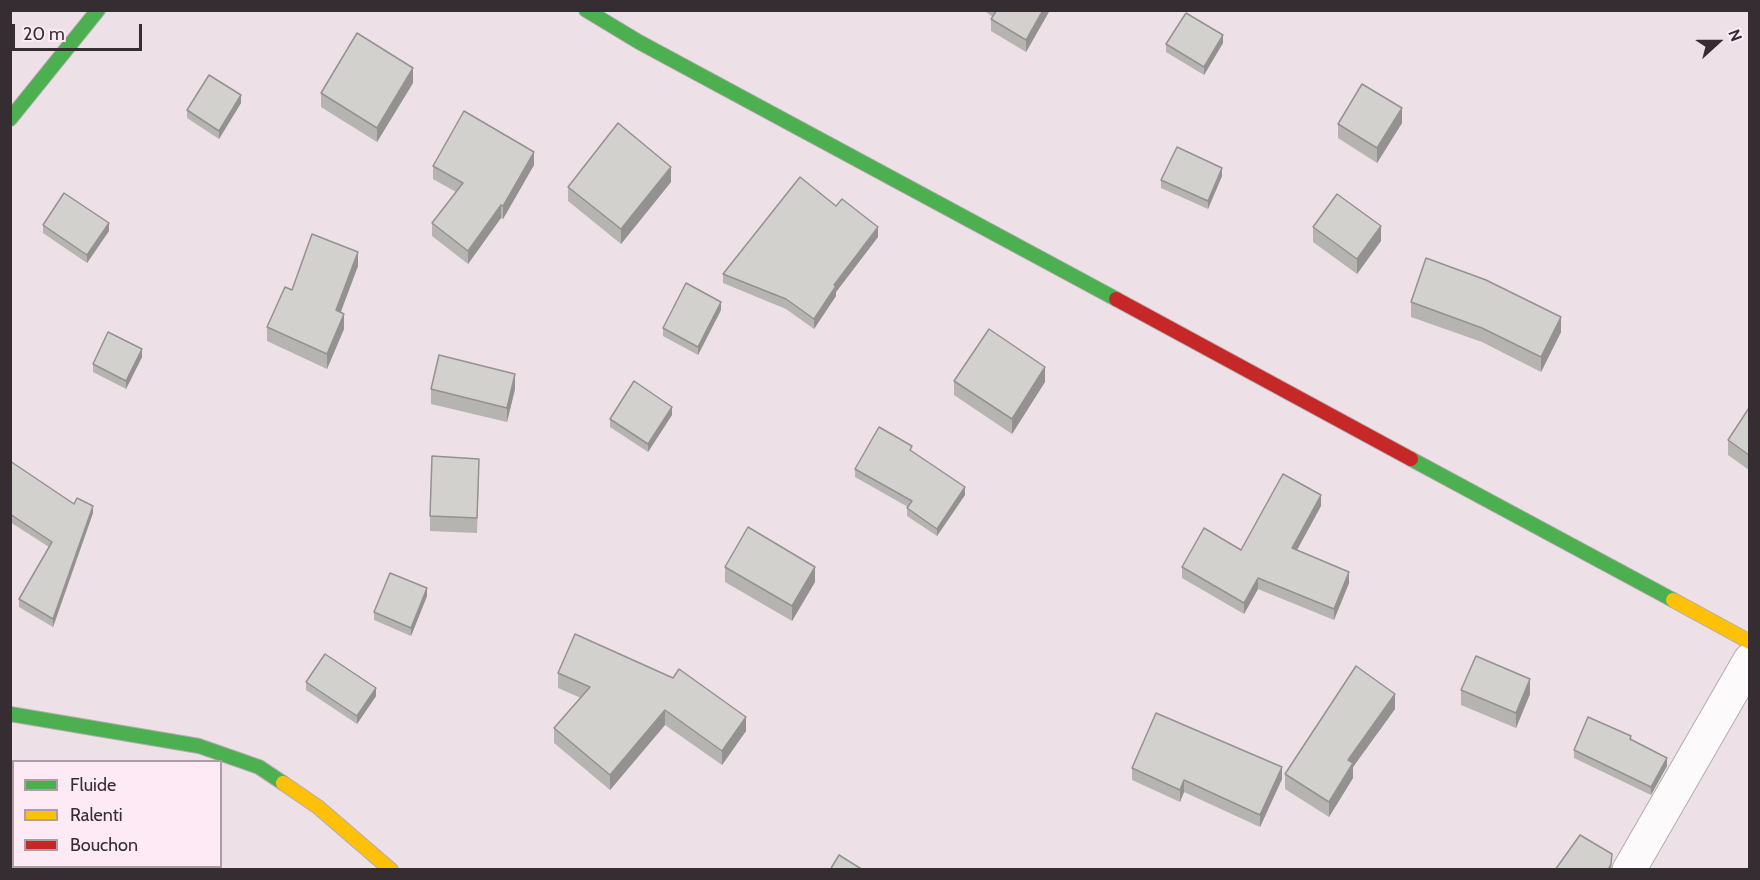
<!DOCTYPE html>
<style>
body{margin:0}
#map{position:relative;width:1760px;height:880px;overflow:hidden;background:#ede0e7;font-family:Cabin,sans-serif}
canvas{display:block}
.frame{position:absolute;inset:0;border:12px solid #362d32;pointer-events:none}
.legend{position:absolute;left:12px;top:760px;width:210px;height:108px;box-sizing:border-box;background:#fdeaf4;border:2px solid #ad9ea6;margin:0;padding:8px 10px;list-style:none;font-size:18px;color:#362d32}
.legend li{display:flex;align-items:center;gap:12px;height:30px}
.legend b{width:30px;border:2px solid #ad9ea6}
.north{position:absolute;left:1688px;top:12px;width:60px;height:60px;-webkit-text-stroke:4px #fdeaf4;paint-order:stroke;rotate:69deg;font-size:16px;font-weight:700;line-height:24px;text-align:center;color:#362d32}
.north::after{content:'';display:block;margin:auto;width:21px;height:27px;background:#362d32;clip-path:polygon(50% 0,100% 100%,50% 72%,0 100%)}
.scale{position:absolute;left:12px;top:24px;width:130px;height:27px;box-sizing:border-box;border:3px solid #362d32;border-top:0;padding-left:8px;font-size:18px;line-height:21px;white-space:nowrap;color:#362d32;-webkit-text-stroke:4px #fdeaf4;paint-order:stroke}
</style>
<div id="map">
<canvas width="1760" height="880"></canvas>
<div class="frame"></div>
<ul class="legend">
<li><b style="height:8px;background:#4caf50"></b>Fluide</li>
<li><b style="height:8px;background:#ffc107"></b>Ralenti</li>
<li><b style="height:8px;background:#c62828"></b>Bouchon</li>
</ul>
<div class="north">N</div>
<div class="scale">20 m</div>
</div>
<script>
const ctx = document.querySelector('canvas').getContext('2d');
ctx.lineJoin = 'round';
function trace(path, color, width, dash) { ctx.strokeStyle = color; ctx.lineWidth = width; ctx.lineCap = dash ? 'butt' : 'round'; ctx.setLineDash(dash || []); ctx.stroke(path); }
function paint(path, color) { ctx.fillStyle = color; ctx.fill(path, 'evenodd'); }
const street = new Path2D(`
 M 1629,870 L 1750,660`);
const fast = new Path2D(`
 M 586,10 L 639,42 L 1116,299
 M 10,119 L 98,10
 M 1411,459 L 1673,600
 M 10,714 L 199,746 L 259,767 L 283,783`);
const slow = new Path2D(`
 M 1673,600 L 1750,642
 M 283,783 L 318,807 L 391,870`);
const jam = new Path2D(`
 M 1116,299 L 1411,459`);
const wall = new Path2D(`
 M 983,10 L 1050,10 L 1026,52 L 991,31 L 991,19 L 993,17 Z
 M 1223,43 L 1204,75 L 1166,52 L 1166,44 Z
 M 413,83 L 377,142 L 321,107 L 321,93 Z
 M 241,103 L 219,139 L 187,118 L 187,110 Z
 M 1402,123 L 1377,163 L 1338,138 L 1338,124 Z
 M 534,165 L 503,219 L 501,218 L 468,264 L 432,236 L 432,223 L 456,192 L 433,179 L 433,166 Z
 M 1222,176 L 1208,209 L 1161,188 L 1161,180 Z
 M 671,182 L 621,244 L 568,201 L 568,187 Z
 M 836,206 L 878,237 L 836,292 L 836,296 L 814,329 L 786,309 L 723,283 L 723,274 Z
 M 43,225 L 109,231 L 87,263 L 43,233 Z
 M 1313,227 L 1381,241 L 1357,274 L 1313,242 Z
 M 358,266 L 340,312 L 344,329 L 327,369 L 267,341 L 267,327 L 292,290 Z
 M 1411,302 L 1561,332 L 1541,372 L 1482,342 L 1411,317 Z
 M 721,310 L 698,355 L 663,336 L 663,328 Z
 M 142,357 L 126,389 L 93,372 L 93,364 Z
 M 954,381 L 1045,382 L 1012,434 L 954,395 Z
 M 431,389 L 515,389 L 507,422 L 431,404 Z
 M 1749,408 L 1749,470 L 1728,455 L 1728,440 Z
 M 672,415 L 648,452 L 610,427 L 610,419 Z
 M 912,452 L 965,495 L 937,536 L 907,516 L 907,508 L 908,507 L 855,477 L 855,469 Z
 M 10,461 L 74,504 L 93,513 L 53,627 L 19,607 L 19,599 L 49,547 L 10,522 Z
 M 479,474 L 477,533 L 430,531 L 430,516 Z
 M 1321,506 L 1297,550 L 1349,583 L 1334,620 L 1258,589 L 1244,614 L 1182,578 L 1182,567 L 1241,550 Z
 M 725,567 L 815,582 L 792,621 L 725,582 Z
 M 427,596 L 411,636 L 374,620 L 374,612 Z
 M 558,673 L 746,731 L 722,765 L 665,725 L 610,790 L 554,743 L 554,728 L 581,698 L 558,688 Z
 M 306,682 L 376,696 L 357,724 L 306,690 Z
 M 1461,690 L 1530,694 L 1516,728 L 1461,705 Z
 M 1395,709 L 1353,767 L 1353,778 L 1329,817 L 1285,789 L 1285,774 Z
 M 1631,740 L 1667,766 L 1651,795 L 1574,758 L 1574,750 Z
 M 1132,768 L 1282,779 L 1260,827 L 1184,792 L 1180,802 L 1132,780 Z`);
const shadedWall = new Path2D(`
 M 1043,10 L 1050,10 L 1026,52 L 1026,40 Z
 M 1223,35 L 1223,43 L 1204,75 L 1204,67 Z
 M 413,68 L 413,83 L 377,142 L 377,128 Z
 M 241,95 L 241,103 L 219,139 L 219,131 Z
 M 1402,108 L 1402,123 L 1377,163 L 1377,148 Z
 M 534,152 L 534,165 L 503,219 L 503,206 Z
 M 671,167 L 671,182 L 621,244 L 621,229 Z
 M 1222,168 L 1222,176 L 1208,209 L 1208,201 Z
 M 501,205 L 501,218 L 468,264 L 468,251 Z
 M 109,223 L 109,231 L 87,263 L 87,255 Z
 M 1381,226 L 1381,241 L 1357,274 L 1357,259 Z
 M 878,227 L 878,237 L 836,292 L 836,296 L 814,329 L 814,319 L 834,285 Z
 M 358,252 L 358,266 L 336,325 L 336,310 Z
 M 721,302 L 721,310 L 698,355 L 698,347 Z
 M 344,314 L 344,329 L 327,369 L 327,354 Z
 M 1561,317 L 1561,332 L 1541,372 L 1541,357 Z
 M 142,349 L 142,357 L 126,389 L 126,381 Z
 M 1045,367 L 1045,382 L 1012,434 L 1012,419 Z
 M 515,374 L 515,389 L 507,422 L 507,408 Z
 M 672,407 L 672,415 L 648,452 L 648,444 Z
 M 965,487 L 965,495 L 937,536 L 937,529 Z
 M 1321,495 L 1321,506 L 1292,559 L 1292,548 Z
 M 93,506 L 93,513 L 53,627 L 53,619 Z
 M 815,567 L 815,582 L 792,621 L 792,606 Z
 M 1349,572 L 1349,583 L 1334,620 L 1334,609 Z
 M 1258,578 L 1258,589 L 1244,614 L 1244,603 Z
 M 427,588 L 427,596 L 411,636 L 411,628 Z
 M 1530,679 L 1530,694 L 1516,728 L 1516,713 Z
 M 376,688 L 376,696 L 357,724 L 357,716 Z
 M 1395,694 L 1395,709 L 1353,767 L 1353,778 L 1329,817 L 1329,802 L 1348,760 Z
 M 665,710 L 665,725 L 610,790 L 610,775 Z
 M 746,717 L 746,731 L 722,765 L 722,751 Z
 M 1667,758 L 1667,766 L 1651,795 L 1651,787 Z
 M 1282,767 L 1282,779 L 1260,827 L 1260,815 Z
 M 1184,780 L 1184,792 L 1180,802 L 1180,790 Z
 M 1612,854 L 1611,870 L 1608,870 Z`);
const building = new Path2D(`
 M 997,10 L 1043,10 L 1026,40 L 991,19 Z
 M 1186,13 L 1223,35 L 1204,67 L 1166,44 Z
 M 357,33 L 413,68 L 377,128 L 321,93 Z
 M 209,75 L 241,95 L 219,131 L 187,110 Z
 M 1362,84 L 1402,108 L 1377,148 L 1338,124 Z
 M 464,111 L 534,152 L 503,206 L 501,205 L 468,251 L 432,223 L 463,183 L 433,166 Z
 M 618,123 L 671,167 L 621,229 L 568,187 Z
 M 1177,147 L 1222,168 L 1208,201 L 1161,180 Z
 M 800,177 L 836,206 L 842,199 L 878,227 L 834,285 L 836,286 L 814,319 L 786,299 L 723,274 Z
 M 64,193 L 109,223 L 87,255 L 43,225 Z
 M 1337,194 L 1381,226 L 1357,259 L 1313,227 Z
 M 312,234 L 358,252 L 336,310 L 344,314 L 327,354 L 267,327 L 285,287 L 292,290 Z
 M 1426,258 L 1486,280 L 1561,317 L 1541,357 L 1482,328 L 1411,302 Z
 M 686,283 L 721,302 L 698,347 L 663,328 Z
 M 989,329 L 1045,367 L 1012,419 L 954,381 Z
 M 108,332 L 142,349 L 126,381 L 93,364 Z
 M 439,355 L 515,374 L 507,408 L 431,389 Z
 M 634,381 L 672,407 L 648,444 L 610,419 Z
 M 1749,408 L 1749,455 L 1728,440 Z
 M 879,427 L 912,446 L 910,450 L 965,487 L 937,529 L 907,508 L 912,501 L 855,469 Z
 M 432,456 L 479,459 L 477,518 L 430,516 Z
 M 10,461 L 74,504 L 77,498 L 93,506 L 53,619 L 19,599 L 52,542 L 10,514 Z
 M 1283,474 L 1321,495 L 1292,548 L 1349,572 L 1334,609 L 1258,578 L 1244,603 L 1182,567 L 1204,528 L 1241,550 Z
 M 748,527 L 815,567 L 792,606 L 725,567 Z
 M 390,573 L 427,588 L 411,628 L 374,612 Z
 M 575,634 L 673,678 L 679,669 L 746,717 L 722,751 L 665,710 L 610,775 L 554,728 L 590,687 L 558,673 Z
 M 325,654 L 376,688 L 357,716 L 306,682 Z
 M 1476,656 L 1530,679 L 1516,713 L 1461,690 Z
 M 1356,666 L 1395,694 L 1348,760 L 1353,763 L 1329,802 L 1285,774 Z
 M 1156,713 L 1282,767 L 1260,815 L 1184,780 L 1180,790 L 1132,768 Z
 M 1588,717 L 1631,736 L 1630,739 L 1667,758 L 1651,787 L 1574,750 Z
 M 1580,835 L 1612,854 L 1611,864 L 1608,870 L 1555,870 Z
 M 839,855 L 863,870 L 830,870 Z`);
trace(street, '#b4abb0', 35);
trace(fast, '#b4abb0', 16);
trace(slow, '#b4abb0', 16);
trace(jam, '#b4abb0', 16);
trace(street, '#fcfafb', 33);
trace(fast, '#4caf50', 14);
trace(slow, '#ffc107', 14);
trace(jam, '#c62828', 14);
paint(wall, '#b5b4b1');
paint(shadedWall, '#939290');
paint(building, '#d2d1ce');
trace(building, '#939290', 1.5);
</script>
